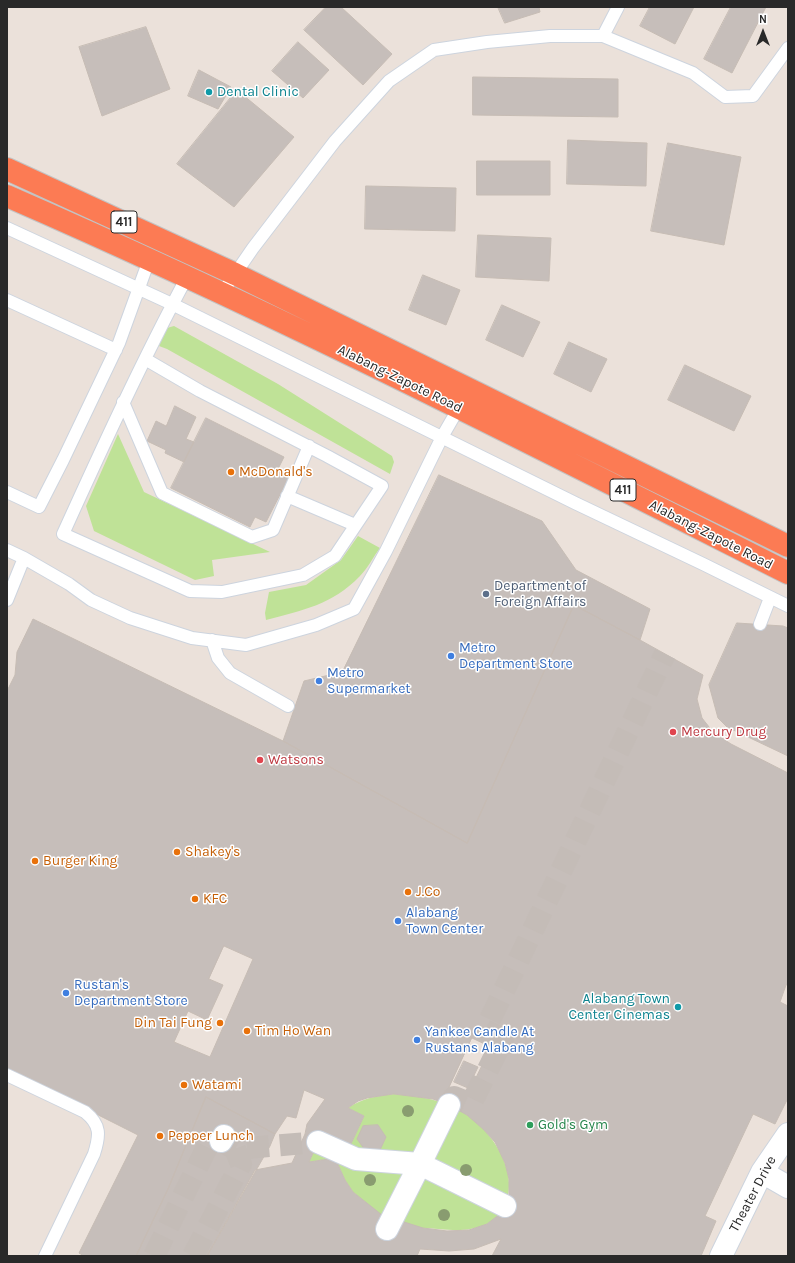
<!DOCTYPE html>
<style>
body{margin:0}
#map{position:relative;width:795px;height:1263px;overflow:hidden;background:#ebe1da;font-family:Karla,sans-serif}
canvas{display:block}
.frame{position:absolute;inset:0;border:8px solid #292929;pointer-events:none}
.north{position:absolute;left:743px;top:12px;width:40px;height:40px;-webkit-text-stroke:3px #fff;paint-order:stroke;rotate:0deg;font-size:11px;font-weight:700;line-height:16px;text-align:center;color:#292929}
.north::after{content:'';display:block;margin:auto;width:14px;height:18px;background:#292929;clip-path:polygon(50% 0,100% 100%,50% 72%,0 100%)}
</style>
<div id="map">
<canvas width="795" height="1263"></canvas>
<div class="frame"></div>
<div class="north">N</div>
</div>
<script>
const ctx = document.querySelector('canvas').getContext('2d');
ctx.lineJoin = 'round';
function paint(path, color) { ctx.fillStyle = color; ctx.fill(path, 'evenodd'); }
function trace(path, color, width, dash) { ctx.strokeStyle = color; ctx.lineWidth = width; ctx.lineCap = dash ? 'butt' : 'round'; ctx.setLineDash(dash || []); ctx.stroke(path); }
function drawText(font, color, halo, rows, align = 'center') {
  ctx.font = font + ' Karla,sans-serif'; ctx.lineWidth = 3; ctx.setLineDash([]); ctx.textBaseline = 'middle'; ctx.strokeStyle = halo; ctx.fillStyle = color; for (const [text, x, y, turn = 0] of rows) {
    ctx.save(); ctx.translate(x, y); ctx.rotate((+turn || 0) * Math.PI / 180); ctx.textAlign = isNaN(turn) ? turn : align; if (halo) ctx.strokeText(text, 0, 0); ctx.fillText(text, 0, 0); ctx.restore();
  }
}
const green = new Path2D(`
 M 174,326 L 278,384 L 392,456 L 394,462 L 390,474 L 167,349 L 159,346 L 167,328 Z
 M 118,434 L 144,492 L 270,552 L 212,560 L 214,576 L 195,580 L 94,531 L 86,506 Z
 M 358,536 L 380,548 C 373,557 368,568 360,576 C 332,605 303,610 266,620 L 265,613 L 269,592 L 306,585 L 341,560 Z
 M 394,1094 C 420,1096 444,1100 466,1114 C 492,1131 520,1173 505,1204 C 501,1213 496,1219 487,1224 C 464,1234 447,1229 424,1228 C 414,1228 404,1231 394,1233 L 366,1203 L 353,1192 L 345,1180 L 335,1158 L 309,1162 L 318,1142 L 349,1148 L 364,1116 L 348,1108 C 363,1098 376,1096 394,1094 Z`);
const building = new Path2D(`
 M 326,7 L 341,7 L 392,54 L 363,85 L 304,30 Z
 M 498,7 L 539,7 L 540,12 L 505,23 Z
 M 650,7 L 694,7 L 675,44 L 640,26 Z
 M 731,7 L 766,7 L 732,73 L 704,59 Z
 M 146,27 L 170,89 L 102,116 L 79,47 Z
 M 298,42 L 329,70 L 303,98 L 272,71 Z
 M 199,70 L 231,87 L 218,109 L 188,96 Z
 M 473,77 L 618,79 L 618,117 L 473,115 Z
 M 237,90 L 294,137 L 234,207 L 177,164 Z
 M 568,140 L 647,143 L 646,186 L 567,184 Z
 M 668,143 L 741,157 L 724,245 L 651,231 Z
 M 477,161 L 550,161 L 550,195 L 477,195 Z
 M 366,186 L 456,188 L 455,231 L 365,229 Z
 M 478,235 L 551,238 L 549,281 L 476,277 Z
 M 423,275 L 460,290 L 446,325 L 409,310 Z
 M 502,305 L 540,322 L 523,357 L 486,340 Z
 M 569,342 L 607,359 L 591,392 L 554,374 Z
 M 685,365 L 751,396 L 734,431 L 668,400 Z
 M 175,406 L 196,417 L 186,439 L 194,442 L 184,462 L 165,453 L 166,450 L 147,441 L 156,421 L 166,426 Z
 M 206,418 L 284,457 L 278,469 L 290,475 L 266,522 L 255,517 L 250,527 L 171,488 Z
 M 439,475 L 542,521 L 576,570 L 650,609 L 640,640 L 574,605 L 467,843 L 283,741 L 304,681 L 342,672 Z
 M 574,605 L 640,640 L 703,675 L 697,699 L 702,718 L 713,732 L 731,744 L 788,773 L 788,984 L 786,985 L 780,1002 L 788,1006 L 788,1098 L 775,1124 L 753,1114 L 705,1216 L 716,1221 L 701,1256 L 492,1256 L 501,1239 L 474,1249 L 449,1251 L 420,1249 L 417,1256 L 207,1256 L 255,1170 L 292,1163 L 305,1134 L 307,1124 L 325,1099 L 304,1090 L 296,1118 L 287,1116 L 275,1134 L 206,1097 L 168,1189 L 136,1256 L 84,1256 L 79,1253 L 138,1135 L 7,1069 L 7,691 L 15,675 L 17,652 L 33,619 L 283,741 L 467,843 ZM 224,946 L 253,959 L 210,1057 L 174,1042 L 188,1011 L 207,1020 L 223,985 L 209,979 ZM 472,1038 L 491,1047 L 467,1096 L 449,1088 ZM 394,1094 L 433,1099 L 449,1105 L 467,1115 L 483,1129 L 495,1142 L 505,1163 L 509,1179 L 509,1197 L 500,1214 L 487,1224 L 469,1230 L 447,1231 L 423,1228 L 401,1221 L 379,1225 L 382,1215 L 353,1192 L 345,1180 L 335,1158 L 309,1162 L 318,1142 L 349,1148 L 364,1116 L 348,1108 L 358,1101 L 367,1098 Z
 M 737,623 L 783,626 L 788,628 L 788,756 L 727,727 L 718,718 L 709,685 Z
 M 464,1061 L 478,1067 L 468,1088 L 454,1082 Z
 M 206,1097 L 275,1134 L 270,1146 L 207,1256 L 136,1256 L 168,1189 Z
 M 378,1125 L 386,1137 L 380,1150 L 365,1150 L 357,1139 L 363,1126 Z`);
const streetTunnel = new Path2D(`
 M 449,1105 L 454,1097 L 471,1104 L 503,1039 L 485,1030 L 665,654
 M 154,1256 L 207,1147 L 221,1141 L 235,1149 L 236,1147
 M 193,1256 L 241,1164 L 235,1149 L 318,1142`);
const lane = new Path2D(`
 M 603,36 L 618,7
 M 7,228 L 172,304 L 575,503 L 703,564 L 788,606
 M 222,293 L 253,248 L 335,141 L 389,81 L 434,50 L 487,42 L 550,36 L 603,36 L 693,73 L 725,97 L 753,96 L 788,48
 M 7,300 L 116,350
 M 145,359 L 200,391 L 327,456 L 382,486 L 335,556 L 303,575 L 222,592 L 190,591 L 63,534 C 102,448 142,361 187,277
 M 123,402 L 162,493 L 252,537 L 273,530 L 309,446
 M 7,492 L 39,507 L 63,460 L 119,343 L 149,260
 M 287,496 L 355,525
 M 7,550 L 24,558 L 69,584 L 91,600 L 130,618 L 192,638 L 246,645 L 316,625 L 354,609 L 386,551 L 442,437 L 461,404
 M 7,600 L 24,558
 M 760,624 L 770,598
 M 212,640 L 218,658 L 230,673 L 288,706
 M 7,1075 L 85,1112 C 101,1125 100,1135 94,1154 L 45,1256`);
const street = new Path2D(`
 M 221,1141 L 224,1136
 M 318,1142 L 356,1159 L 420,1164 L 449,1105
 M 762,1172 L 788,1187
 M 387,1229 L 420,1164 L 505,1206
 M 721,1256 L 762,1172 L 788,1134`);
const highway = new Path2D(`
 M 7,169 L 235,274 L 788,546
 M 7,196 C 272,311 530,443 788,573`);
const trees = [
 [408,1111],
 [466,1170],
 [370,1180],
 [444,1215]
];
const markers = [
 [209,92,4,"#0f9aa8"],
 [231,472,4,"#e8710a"],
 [486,594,4,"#5c6f8a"],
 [451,656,4,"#3f7fe0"],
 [319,681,4,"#3f7fe0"],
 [673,732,4,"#e0444e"],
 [260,760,4,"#e0444e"],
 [177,852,4,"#e8710a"],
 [35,861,4,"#e8710a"],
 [408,892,4,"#e8710a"],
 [195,899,4,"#e8710a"],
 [398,921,4,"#3f7fe0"],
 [66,993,4,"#3f7fe0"],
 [678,1007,4,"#0f9aa8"],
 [220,1023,4,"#e8710a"],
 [247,1031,4,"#e8710a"],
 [417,1040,4,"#3f7fe0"],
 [184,1085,4,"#e8710a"],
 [530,1125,4,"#2e9e5b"],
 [160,1136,4,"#e8710a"]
];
const shields = [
 [124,222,26],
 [623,490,26]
];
const shieldNames = [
 ["411",124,222],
 ["411",623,490]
];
const cultureNames = [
 ["Dental Clinic",217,92],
 ["Alabang Town",670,999,"right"],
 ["Center Cinemas",670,1015,"right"]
];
const streetNames = [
 ["Alabang-Zapote Road",400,379,26],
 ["Alabang-Zapote Road",711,535,27],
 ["Theater Drive",753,1194,-62]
];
const foodNames = [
 ["McDonald's",239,472],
 ["Shakey's",185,852],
 ["Burger King",43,861],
 ["J.Co",416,892],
 ["KFC",203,899],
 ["Din Tai Fung",212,1023,"right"],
 ["Tim Ho Wan",255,1031],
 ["Watami",192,1085],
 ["Pepper Lunch",168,1136]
];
const serviceNames = [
 ["Department of",494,586],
 ["Foreign Affairs",494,602]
];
const shopNames = [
 ["Metro",459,648],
 ["Department Store",459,664],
 ["Metro",327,673],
 ["Supermarket",327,689],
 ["Alabang",406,913],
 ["Town Center",406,929],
 ["Rustan's",74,985],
 ["Department Store",74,1001],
 ["Yankee Candle At",425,1032],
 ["Rustans Alabang",425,1048]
];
const healthNames = [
 ["Mercury Drug",681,732],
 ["Watsons",268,760]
];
const leisureNames = [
 ["Gold's Gym",538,1125]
];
paint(green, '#bfe297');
paint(building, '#c6beba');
trace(building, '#c6bcb4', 1);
trace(streetTunnel, '#c4bcb7', 22, [22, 11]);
trace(lane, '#cdd4de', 14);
trace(street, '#cdd4de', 24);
trace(highway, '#c3c3c3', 24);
trace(lane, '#fff', 12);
trace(street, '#fff', 22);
trace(highway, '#fc7b54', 22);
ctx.fillStyle = '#899c70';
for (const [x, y] of trees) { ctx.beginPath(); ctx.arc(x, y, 6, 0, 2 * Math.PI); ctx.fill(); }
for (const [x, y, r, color] of markers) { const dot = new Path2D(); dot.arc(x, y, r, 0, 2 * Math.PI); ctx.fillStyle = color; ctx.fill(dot); trace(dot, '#fff', 1.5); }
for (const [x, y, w] of shields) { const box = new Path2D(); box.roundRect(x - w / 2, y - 11, w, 22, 3); ctx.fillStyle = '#fff'; ctx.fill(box); trace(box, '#292929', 1); }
drawText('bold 13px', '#292929', null, shieldNames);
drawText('14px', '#0d838f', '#fff', cultureNames, 'left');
drawText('14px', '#292929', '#fff', streetNames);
drawText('14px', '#c56008', '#fff', foodNames, 'left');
drawText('14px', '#4e5e75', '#fff', serviceNames, 'left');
drawText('14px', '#366cbe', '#fff', shopNames, 'left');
drawText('14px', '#be3a42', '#fff', healthNames, 'left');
drawText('14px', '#27864d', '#fff', leisureNames, 'left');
</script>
